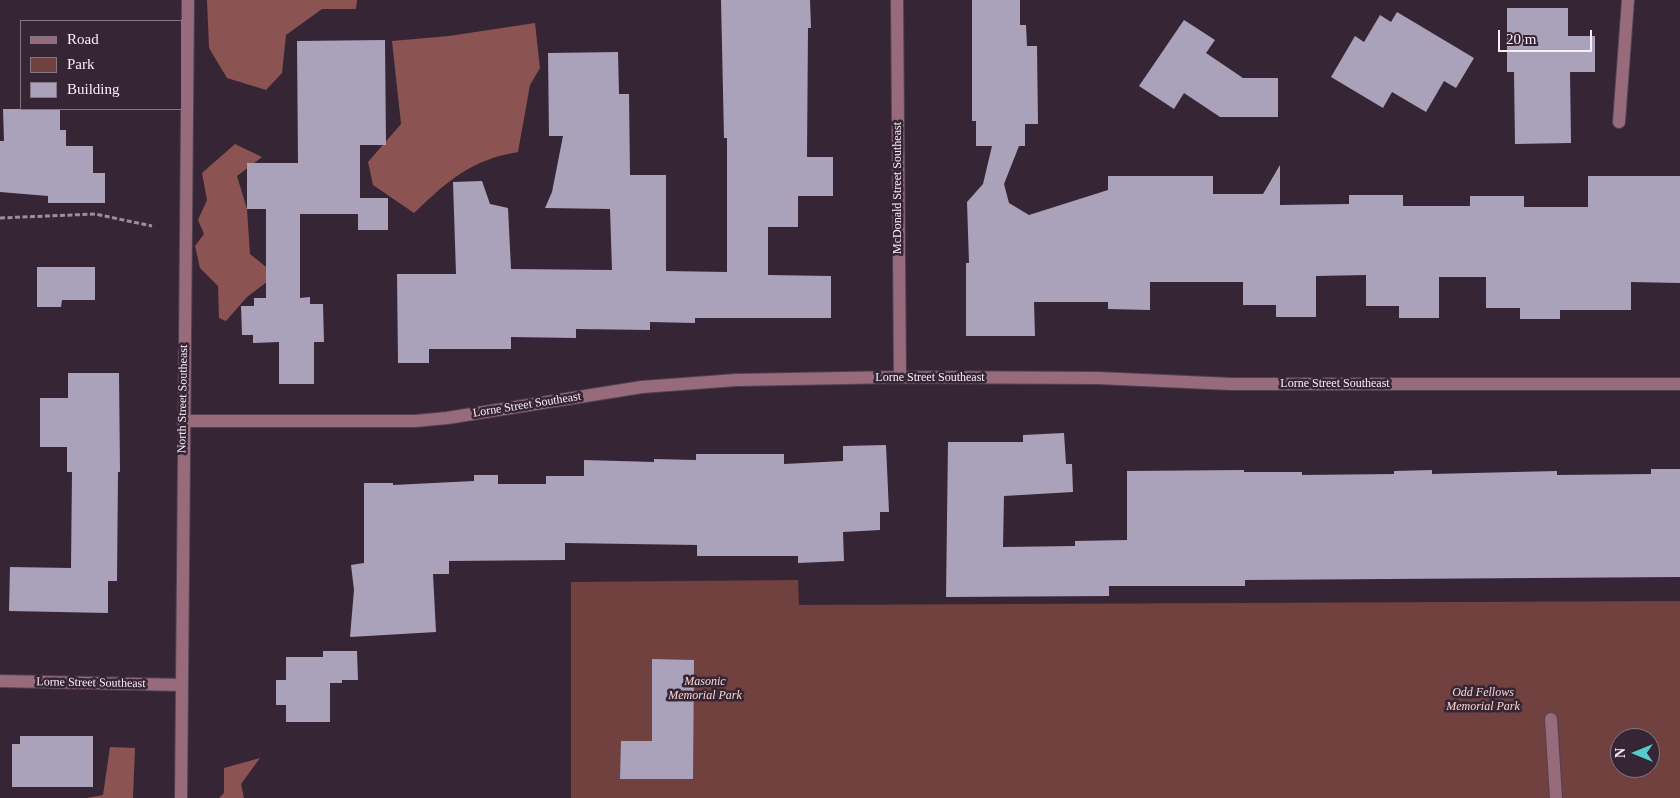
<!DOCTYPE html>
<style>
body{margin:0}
#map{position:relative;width:1680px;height:798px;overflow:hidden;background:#362635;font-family:Georgia,serif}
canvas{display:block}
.legend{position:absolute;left:20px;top:20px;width:162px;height:90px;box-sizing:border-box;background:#362635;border:1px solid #847683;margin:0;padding:6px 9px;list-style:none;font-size:15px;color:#f9eef8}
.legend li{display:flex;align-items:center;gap:10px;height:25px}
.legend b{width:25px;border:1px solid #847683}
.north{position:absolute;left:1610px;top:728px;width:50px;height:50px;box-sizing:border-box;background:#362635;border:1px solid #847683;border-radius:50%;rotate:270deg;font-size:14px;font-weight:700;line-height:20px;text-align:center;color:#f9eef8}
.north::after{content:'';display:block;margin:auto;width:18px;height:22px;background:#53cdcb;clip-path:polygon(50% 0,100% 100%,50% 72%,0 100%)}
.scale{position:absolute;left:1498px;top:30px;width:94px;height:22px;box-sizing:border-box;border:2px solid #f9eef8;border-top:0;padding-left:6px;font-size:15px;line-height:18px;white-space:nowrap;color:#f9eef8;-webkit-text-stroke:4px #362635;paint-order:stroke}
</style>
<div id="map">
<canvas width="1680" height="798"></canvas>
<ul class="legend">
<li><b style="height:6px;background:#976b7b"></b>Road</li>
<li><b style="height:14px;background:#71413f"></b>Park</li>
<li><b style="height:14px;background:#aaa2ba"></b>Building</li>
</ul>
<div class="north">N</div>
<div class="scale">20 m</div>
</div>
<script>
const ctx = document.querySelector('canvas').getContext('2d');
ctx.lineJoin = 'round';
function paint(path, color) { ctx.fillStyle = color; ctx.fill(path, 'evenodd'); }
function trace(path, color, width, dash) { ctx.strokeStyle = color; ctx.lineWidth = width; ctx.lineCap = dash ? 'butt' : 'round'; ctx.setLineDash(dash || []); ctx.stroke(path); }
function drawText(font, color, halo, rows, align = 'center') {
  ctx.font = font + ' Georgia,serif'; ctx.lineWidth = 5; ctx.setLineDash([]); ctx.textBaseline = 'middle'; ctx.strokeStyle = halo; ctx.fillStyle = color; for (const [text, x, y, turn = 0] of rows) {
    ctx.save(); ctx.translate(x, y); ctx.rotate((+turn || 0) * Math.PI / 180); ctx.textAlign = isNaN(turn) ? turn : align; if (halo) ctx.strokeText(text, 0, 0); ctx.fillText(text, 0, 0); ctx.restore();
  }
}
const green = new Path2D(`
 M 798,580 L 799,605 L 1680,601 L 1680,798 L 571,798 L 571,582 ZM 1620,738 L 1650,738 L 1650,768 L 1620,768 Z`);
const forest = new Path2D(`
 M 207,0 L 357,0 L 356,9 L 322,9 L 286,35 L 282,73 L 266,90 L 227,78 L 209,48 Z
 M 535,23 L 540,68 L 530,85 L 518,152 C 470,160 448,181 414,213 L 373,185 L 368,162 L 401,124 L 392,41 L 449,36 Z
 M 235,144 L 262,157 L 237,176 L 247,209 L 250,254 L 276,275 L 247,297 L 226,321 L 219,318 L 218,286 L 200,268 L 195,246 L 204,234 L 198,220 L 207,200 L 202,173 Z
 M 110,747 L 135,748 L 133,798 L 87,798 L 103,795 Z
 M 260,758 L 241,784 L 244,798 L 219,798 L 224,793 L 224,768 Z`);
const building = new Path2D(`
 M 721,0 L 810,0 L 811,28 L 808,28 L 807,157 L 833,157 L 833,196 L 798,196 L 798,227 L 768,227 L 768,275 L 831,276 L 831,318 L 695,318 L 695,323 L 650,322 L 650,330 L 576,329 L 576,338 L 511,337 L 511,349 L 429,349 L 429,363 L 398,363 L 397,274 L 456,274 L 453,182 L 482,181 L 490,204 L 508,208 L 511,269 L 612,270 L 610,209 L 545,208 L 552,192 L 563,136 L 549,136 L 548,53 L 618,52 L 619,94 L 629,94 L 630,175 L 666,175 L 666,271 L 727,272 L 727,138 L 724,138 Z
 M 972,0 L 1020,0 L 1020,25 L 1026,25 L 1027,46 L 1037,46 L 1038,124 L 1025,124 L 1025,146 L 1019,146 L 1004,184 L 1009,203 L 1029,215 L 1108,190 L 1108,176 L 1213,176 L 1213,194 L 1263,194 L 1280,165 L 1280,205 L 1349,204 L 1349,195 L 1403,195 L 1403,206 L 1470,206 L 1470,196 L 1524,196 L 1524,207 L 1588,207 L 1588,176 L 1680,176 L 1680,283 L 1631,282 L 1631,310 L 1560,310 L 1560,319 L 1520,319 L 1520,308 L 1486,308 L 1486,277 L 1439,277 L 1439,318 L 1399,318 L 1399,306 L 1366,306 L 1366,275 L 1316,276 L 1316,317 L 1276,317 L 1276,305 L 1243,305 L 1243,282 L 1150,282 L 1150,310 L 1108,309 L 1108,302 L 1034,302 L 1035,336 L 966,336 L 966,263 L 969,263 L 967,202 L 983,184 L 992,146 L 976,146 L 976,121 L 972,121 Z
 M 1507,8 L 1568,8 L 1568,36 L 1595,36 L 1595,72 L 1570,72 L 1571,143 L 1515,144 L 1514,72 L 1507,72 Z
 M 1397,12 L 1474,58 L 1456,88 L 1444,81 L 1426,112 L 1392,92 L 1383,108 L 1331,77 L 1355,36 L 1364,42 L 1380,15 L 1391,22 Z
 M 1184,20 L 1215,40 L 1206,53 L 1243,78 L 1278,78 L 1278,117 L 1220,117 L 1184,93 L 1174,109 L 1139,86 Z
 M 385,40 L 386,145 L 360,145 L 360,198 L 388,198 L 388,230 L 358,230 L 358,214 L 300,214 L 300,298 L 310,297 L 310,304 L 323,304 L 324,342 L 314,342 L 314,384 L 279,384 L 279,342 L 253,343 L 253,335 L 242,335 L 241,306 L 254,306 L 254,298 L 266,298 L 266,209 L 247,209 L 247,163 L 298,163 L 297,41 Z
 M 3,109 L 60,109 L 60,130 L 66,130 L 66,146 L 93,146 L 93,173 L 105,173 L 105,203 L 48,203 L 48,196 L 0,192 L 0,141 L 4,141 Z
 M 37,267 L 95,267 L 95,300 L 62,300 L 61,307 L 37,307 Z
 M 68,373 L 119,373 L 120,472 L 118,472 L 117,581 L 108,581 L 108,613 L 9,611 L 10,567 L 71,568 L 72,472 L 67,472 L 67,447 L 40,447 L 40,398 L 68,398 Z
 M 1064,433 L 1066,464 L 1072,464 L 1073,492 L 1004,496 L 1003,547 L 1075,546 L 1075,541 L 1127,540 L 1127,471 L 1244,470 L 1244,472 L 1302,472 L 1302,475 L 1394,474 L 1394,471 L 1432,470 L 1432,474 L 1557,471 L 1557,475 L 1651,474 L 1651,469 L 1680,469 L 1680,577 L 1245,580 L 1245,586 L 1109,586 L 1109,596 L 946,597 L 948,442 L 1023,442 L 1023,435 Z
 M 886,445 L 889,512 L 880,512 L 880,530 L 843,532 L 844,561 L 798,563 L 798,556 L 697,556 L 697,545 L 565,543 L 565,560 L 449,561 L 449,574 L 433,574 L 436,632 L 350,637 L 354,590 L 351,565 L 364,563 L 364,483 L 393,483 L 393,485 L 474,481 L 474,475 L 498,475 L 498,484 L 546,484 L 546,476 L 584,476 L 584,460 L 654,462 L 654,459 L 696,460 L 696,454 L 784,454 L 784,464 L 843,461 L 843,446 Z
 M 323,651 L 357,651 L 358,680 L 342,680 L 342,683 L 330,683 L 330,722 L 286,722 L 286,705 L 276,705 L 276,680 L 286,680 L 286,657 L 323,657 Z
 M 652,659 L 694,660 L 693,779 L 620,779 L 621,741 L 652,741 Z
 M 20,736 L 93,736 L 93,787 L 12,787 L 12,744 L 20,744 Z`);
const path = new Path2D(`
 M 0,218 L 95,214 L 152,226`);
const minor = new Path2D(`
 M 897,0 L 900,377
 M 1619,122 L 1628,0
 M 183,421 L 415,421 L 447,418 L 642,387 L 736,380 L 900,377 L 1098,378 L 1231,384 L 1680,384
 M 0,681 L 182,685
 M 1551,719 L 1556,798
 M 181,798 L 188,0`);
const streetNames = [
 ["McDonald Street Southeast",898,188,-90],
 ["Lorne Street Southeast",930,378],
 ["Lorne Street Southeast",1335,384],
 ["North Street Southeast",183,399,-89],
 ["Lorne Street Southeast",527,405,-9],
 ["Lorne Street Southeast",91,683,1]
];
const parkNames = [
 ["Masonic",705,682],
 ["Memorial Park",705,696],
 ["Odd Fellows",1483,693],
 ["Memorial Park",1483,707]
];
paint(green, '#71413f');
paint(forest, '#8b5351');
paint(building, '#aaa2ba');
trace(minor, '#514250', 14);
trace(path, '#9c8e9b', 3, [5, 2.5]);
trace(minor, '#976b7b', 12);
drawText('12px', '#f9eef8', '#362635', streetNames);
drawText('italic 12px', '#fad5d2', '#362635', parkNames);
</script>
